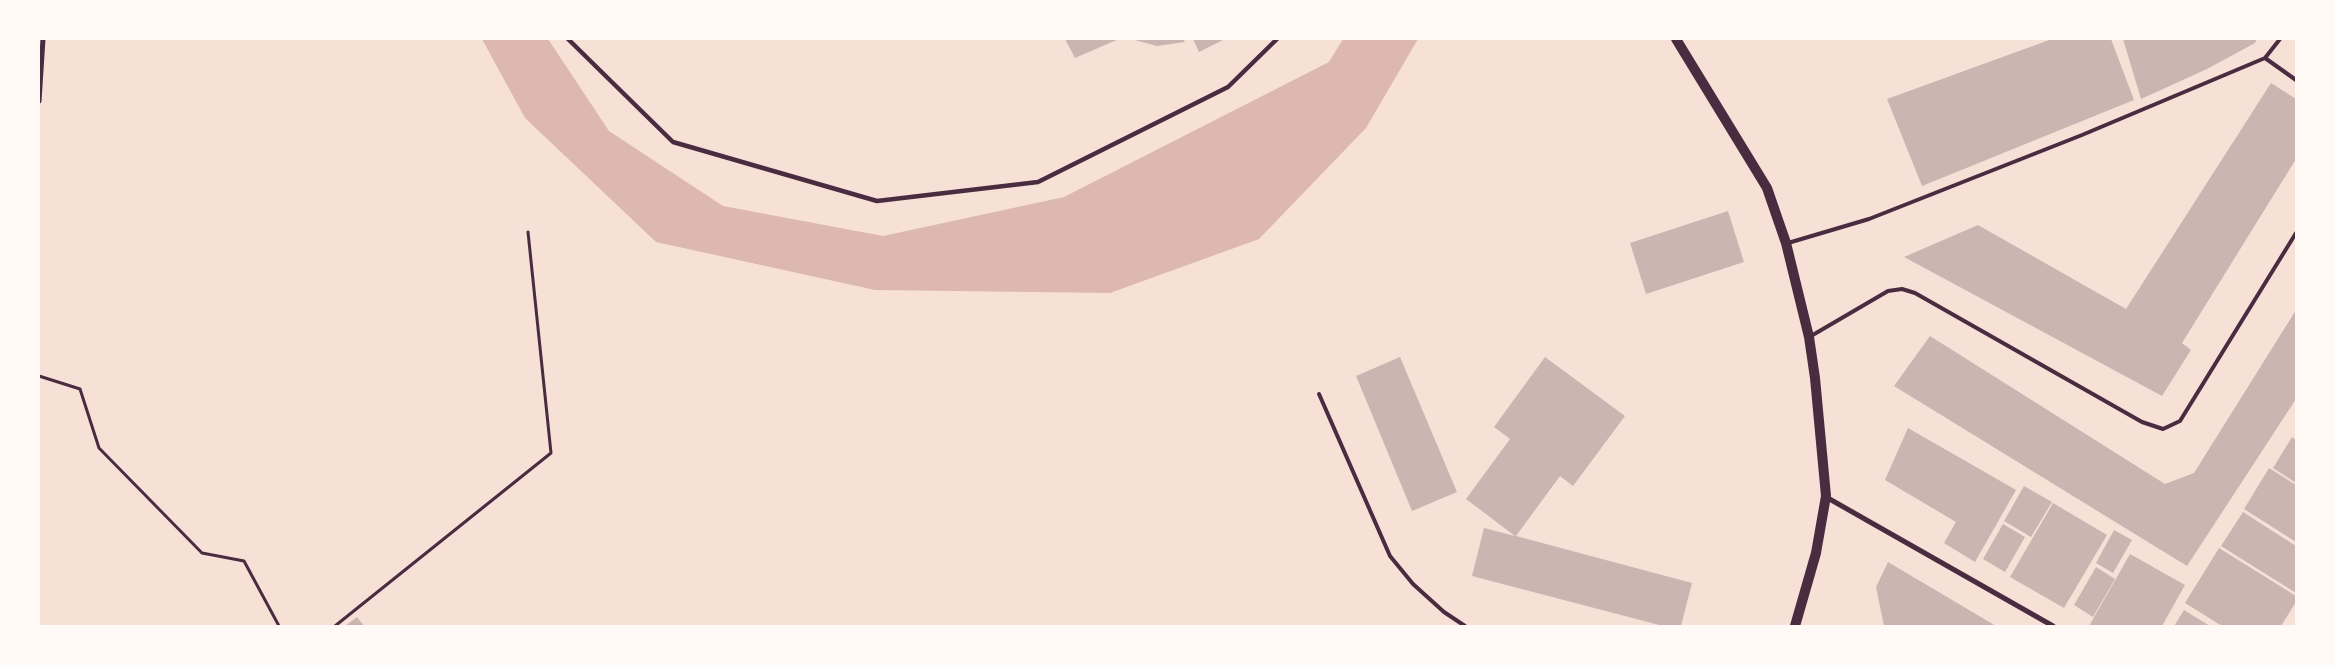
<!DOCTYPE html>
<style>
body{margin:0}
#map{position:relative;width:2335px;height:665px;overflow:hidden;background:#f7e1d7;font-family:Cabin,sans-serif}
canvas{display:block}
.frame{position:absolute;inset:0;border:40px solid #fffaf5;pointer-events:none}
</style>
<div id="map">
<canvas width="2335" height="665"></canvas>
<div class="frame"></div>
</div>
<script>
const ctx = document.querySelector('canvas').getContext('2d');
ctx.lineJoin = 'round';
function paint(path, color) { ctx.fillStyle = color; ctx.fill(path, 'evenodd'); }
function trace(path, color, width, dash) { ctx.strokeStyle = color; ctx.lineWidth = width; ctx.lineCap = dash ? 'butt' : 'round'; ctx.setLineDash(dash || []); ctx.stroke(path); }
const water = new Path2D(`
 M 482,39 L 548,39 L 609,131 L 723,206 L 883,236 L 1064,197 L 1329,62 L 1343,39 L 1418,39 L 1366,128 L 1259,239 L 1110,293 L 875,290 L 656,242 L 525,118 Z`);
const building = new Path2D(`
 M 1065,39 L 1119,39 L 1075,58 Z
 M 1131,39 L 1183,39 L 1185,42 L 1157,46 Z
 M 1193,39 L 1225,39 L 1199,52 Z
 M 2052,39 L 2111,39 L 2134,100 L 1922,186 L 1887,99 Z
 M 2123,39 L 2257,39 L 2255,43 L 2207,69 L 2141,99 Z
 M 2271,83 L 2296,99 L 2296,159 L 2182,343 L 2191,350 L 2162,396 L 1904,257 L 1978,225 L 2126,309 Z
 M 1728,211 L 1744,262 L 1646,294 L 1630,243 Z
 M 2296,310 L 2296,399 L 2187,566 L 1894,386 L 1930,336 L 2165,484 L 2194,473 Z
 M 1400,357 L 1457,492 L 1412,511 L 1356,376 Z
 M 1545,357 L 1625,416 L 1573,486 L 1560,476 L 1516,536 L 1692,583 L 1681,626 L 1663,626 L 1472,576 L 1484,528 L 1515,536 L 1466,499 L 1510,439 L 1494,427 Z
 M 1908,428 L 2016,490 L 1975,562 L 1944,543 L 1956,522 L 1885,480 Z
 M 2292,437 L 2296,440 L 2296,483 L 2273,468 Z
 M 2269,468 L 2296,485 L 2296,542 L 2244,509 Z
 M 2024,486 L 2052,502 L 2031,537 L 2004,521 Z
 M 2053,503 L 2107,535 L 2064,608 L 2010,577 Z
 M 2243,512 L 2296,546 L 2296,593 L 2221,546 Z
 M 2003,524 L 2025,537 L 2005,572 L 1983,559 Z
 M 2114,530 L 2132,540 L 2113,573 L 2096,563 Z
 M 2219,548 L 2296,596 L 2296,602 L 2281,626 L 2222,626 L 2185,603 Z
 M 2130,554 L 2185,585 L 2162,626 L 2089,626 Z
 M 1888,562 L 1996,626 L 1884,626 L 1876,587 Z
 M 2096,567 L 2115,579 L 2093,617 L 2074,605 Z
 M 2184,610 L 2210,626 L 2174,626 Z
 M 357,617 L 364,626 L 345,626 Z`);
const path = new Path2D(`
 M 39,376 L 80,389 L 99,448 L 202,553 L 244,561 L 279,626
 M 335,626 L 551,453 L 528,232`);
const service = new Path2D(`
 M 2265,58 L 2296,80
 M 1788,243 L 1869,219 L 2082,135 L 2265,58 L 2280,39
 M 1811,336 L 1888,291 L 1902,289 L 1915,293 L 2142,422 L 2163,429 L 2180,421 L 2296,233
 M 1319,394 L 1390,556 L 1413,584 L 1444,612 L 1465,626`);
const pedestrian = new Path2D(`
 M 568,39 L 673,142 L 877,201 L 1038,182 L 1228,87 L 1277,39`);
const minor = new Path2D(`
 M 39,101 L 43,39
 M 1826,497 L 2053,626`);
const secondary = new Path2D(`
 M 1676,39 L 1767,188 L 1786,243 L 1809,337 L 1815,378 L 1826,496 L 1816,553 L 1795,626`);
paint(water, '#dcb8b0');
paint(building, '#ccb4b1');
trace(path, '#4a2c40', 3);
trace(service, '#4a2c40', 4);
trace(pedestrian, '#4a2c40', 4.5);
trace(minor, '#4a2c40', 5);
trace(secondary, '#4a2c40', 10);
</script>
